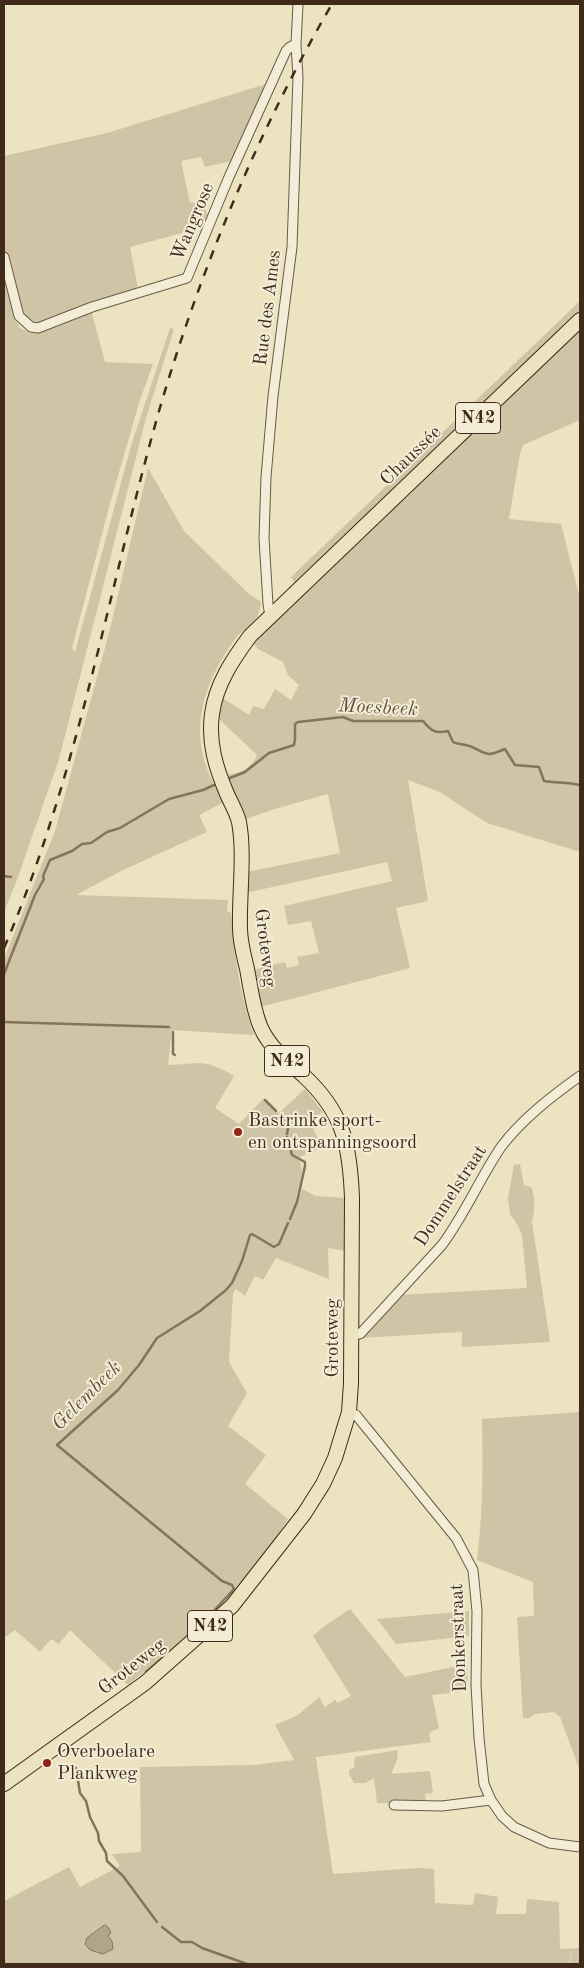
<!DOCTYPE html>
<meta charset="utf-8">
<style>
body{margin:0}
#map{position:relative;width:584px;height:1968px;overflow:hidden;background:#ece3c1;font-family:"Old Standard TT",serif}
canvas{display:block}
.frame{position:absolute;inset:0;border:5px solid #402b1b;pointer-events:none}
</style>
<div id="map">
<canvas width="584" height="1968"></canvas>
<div class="frame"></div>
</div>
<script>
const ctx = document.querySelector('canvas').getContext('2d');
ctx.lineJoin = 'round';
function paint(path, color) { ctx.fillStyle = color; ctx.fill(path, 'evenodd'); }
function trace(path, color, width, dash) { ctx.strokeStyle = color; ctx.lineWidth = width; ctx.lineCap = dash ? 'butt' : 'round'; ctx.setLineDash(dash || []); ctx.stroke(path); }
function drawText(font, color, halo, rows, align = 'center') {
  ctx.font = font + ' "Old Standard TT",serif'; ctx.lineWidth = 4; ctx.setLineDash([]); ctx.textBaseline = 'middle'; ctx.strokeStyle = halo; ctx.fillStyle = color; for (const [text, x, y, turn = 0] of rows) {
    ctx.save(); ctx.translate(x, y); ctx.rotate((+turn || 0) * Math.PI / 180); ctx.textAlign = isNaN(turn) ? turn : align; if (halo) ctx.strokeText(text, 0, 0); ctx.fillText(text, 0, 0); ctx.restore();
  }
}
const green = new Path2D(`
 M 266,84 L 232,161 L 205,167 L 201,157 L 181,161 L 190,203 L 203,201 L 208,217 L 204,227 L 130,247 L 138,289 L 34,325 L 26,319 L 22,312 L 4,252 L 4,156 L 107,133 Z
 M 4,279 L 14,317 L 20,328 L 30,333 L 42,331 L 91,310 L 105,362 L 153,364 L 139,403 L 111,500 L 72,648 L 75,652 L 131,446 L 170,328 L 174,329 L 146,418 L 59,759 L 17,880 L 4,912 Z
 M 580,301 L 580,310 L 295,583 L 291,577 Z
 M 580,329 L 580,420 L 523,445 L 520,453 L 509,519 L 561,524 L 580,599 L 580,852 L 487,823 L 440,792 L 408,780 L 428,901 L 396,908 L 410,968 L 260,1007 L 253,970 L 285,962 L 287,968 L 299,965 L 297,957 L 319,953 L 311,921 L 288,925 L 284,906 L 392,881 L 387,862 L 245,893 L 247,872 L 340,853 L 328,794 C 300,802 271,809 244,820 L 227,777 L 230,774 C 240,774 254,765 257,755 L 218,718 L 222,698 L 249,715 L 253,706 L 264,709 L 275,689 L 291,700 L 299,685 L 288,675 L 283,662 L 258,649 L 253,643 L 291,604 L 407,497 Z
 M 148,468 L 184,531 L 248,593 L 261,602 C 260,606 260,613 257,617 C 252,625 242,630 236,638 C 207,676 189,725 208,771 C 212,782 219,792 224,802 L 199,815 L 207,832 L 123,870 L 76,895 L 228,900 L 227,912 L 231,912 C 234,954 240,996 254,1035 L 172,1030 L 168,1065 C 198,1064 205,1058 234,1076 L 215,1108 L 239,1124 L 264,1098 L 276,1113 L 280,1112 L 305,1089 L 323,1112 L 309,1120 L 322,1147 L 298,1158 C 306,1169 299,1185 296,1198 L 299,1198 L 302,1189 L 316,1196 L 346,1198 L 345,1251 L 328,1248 L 329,1279 L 276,1258 L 263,1280 L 255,1276 L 245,1296 L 236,1289 L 233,1293 L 229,1362 L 247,1393 L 228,1426 L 266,1455 L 245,1484 L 288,1519 C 269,1549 247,1580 222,1605 C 193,1634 160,1659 128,1685 L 70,1630 L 59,1644 L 51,1639 L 40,1652 L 15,1630 L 4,1638 L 4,959 L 55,831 L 109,633 Z
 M 520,1164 L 524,1185 L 532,1188 C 535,1200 535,1210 532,1221 L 550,1342 L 462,1347 L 462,1332 L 360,1338 L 399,1295 L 527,1288 L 522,1235 L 517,1224 L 510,1214 L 508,1198 L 514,1165 Z
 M 580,1412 L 580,1771 L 560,1717 L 554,1712 L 535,1714 L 529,1718 L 523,1718 L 517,1617 L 534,1616 L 533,1582 L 477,1560 C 483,1513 483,1467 482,1419 Z
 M 350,1609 L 405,1677 L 467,1664 L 468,1691 L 432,1695 L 439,1729 L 432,1731 L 429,1735 L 431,1742 L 316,1757 L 333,1874 L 418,1868 L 434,1869 L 435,1903 L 473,1905 L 475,1893 L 498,1897 L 496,1914 L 526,1914 L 527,1899 L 559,1902 L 560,1949 L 580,1948 L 580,1964 L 569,1964 L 573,1950 L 568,1964 L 4,1964 L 4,1901 L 69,1867 L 80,1887 L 120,1866 L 112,1854 L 141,1852 L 140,1767 L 254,1765 L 294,1760 L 275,1725 L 298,1715 L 319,1697 L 325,1707 L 335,1700 L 338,1703 L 351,1696 L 313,1636 L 323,1627 Z
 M 469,1611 L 469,1636 L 396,1644 L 377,1619 Z
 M 398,1750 L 397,1760 L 391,1774 L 430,1771 L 433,1793 L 425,1794 L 426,1803 L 377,1803 L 374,1778 L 365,1783 L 354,1783 L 349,1774 L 349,1770 L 354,1768 L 355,1757 Z`);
const water = new Path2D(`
 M 105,1925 L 108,1927 L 111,1933 L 108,1936 L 112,1941 L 113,1949 L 103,1954 L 90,1950 L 85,1944 L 87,1938 Z`);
const stream = new Path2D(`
 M 230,778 L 245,772 L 269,753 L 294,745 L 295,739 L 295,724 L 298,722 L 343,717 L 353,721 L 423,721 C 431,731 436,734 448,731 L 453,742 C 459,745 466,744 472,747 C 489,755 486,757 505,749 L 515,765 L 539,767 L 544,781 C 557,783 568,782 580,785
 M 4,876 L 11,877
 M 4,974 L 35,895 L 44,879 L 43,876 L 50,860 L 72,851 L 82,844 L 91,843 L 107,832 L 120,828 L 169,799 L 203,790 L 214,785
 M 4,1022 L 169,1027
 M 173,1032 L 173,1054 L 175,1055
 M 265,1100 L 276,1111
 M 283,1117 L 288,1128 L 287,1134
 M 287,1137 L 292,1155 L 305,1162 L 305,1166 L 297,1202 L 290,1219
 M 210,1615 L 234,1589 L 232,1585 L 222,1581 L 57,1445 L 118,1390 L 139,1365 L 157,1338 L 200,1311 L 226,1290 L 232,1283 L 242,1261 L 250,1235 L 252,1234 L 274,1247 L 279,1244 L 288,1223
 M 188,1635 L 206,1618
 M 146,1672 L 179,1644
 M 76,1768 L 80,1793 L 86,1801 L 90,1817 L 98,1833 L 99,1841 L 106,1853 L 107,1861 L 123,1876 L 157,1922
 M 162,1927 L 181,1942 L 192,1942 L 202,1948 L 247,1964`);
const street = new Path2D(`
 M 4,257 L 19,316 L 31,327 L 38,328 L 92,307 L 187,278 L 229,177 L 286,51 L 290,47 L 296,44
 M 270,616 L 268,604 L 264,538 L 266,477 L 273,396 L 292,247 L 298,78 L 296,44 L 298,4
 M 352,1334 L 360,1334 L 442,1245 C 465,1214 480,1178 501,1147 C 522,1119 552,1096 580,1076
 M 349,1412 L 356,1415 L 456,1538 L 473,1570 L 477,1611 L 476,1685 L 479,1738 L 484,1784 L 491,1800 L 502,1816 L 514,1827 L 549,1843 L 580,1847
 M 394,1805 L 442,1806 L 491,1800`);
const primary = new Path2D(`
 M 4,1784 L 145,1683 L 232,1606 L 304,1514 L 323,1484 L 335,1458 L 349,1412 L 351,1383 L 352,1198 C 350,1146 344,1113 304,1076 C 288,1062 270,1048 261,1028 C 253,1010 251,989 247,969 C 244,956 240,942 240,928 C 239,895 245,854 239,822 C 237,813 231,803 227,794 C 216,768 208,743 212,714 C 216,684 233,659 250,636 L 580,320`);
const rail = new Path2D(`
 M 4,948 C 78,776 108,591 159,411 C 200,270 258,131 332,4`);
const markers = [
 [238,1132,5,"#8f2418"],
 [47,1763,5,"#8f2418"]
];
const shields = [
 [478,418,45],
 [287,1061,45],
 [210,1626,45]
];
const shieldNames = [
 ["N42",478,418],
 ["N42",287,1061],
 ["N42",210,1626]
];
const streetNames = [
 ["Wangrose",193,222,-67],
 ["Rue des Ames",268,308,-83],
 ["Chaussée",411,456,-44],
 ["Groteweg",265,948,83],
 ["Dommelstraat",451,1196,-57],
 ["Groteweg",333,1338,-90],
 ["Donkerstraat",459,1638,-92],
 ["Groteweg",132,1667,-38]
];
const poiNames = [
 ["Bastrinke sport-",248,1121],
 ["en ontspanningsoord",248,1143],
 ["Overboelare",57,1752],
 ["Plankweg",57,1774]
];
const waterNames = [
 ["Moesbeek",378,708,3],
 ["Gelembeek",87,1396,-45]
];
paint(green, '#cfc4a5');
paint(water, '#b2a489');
trace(water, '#84745d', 1);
trace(stream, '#84745d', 2.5);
trace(street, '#6b5944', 11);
trace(primary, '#402b1b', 16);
trace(street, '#f3edd7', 9);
trace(primary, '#ece3c1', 14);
trace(rail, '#402b1b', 2.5, [9, 9]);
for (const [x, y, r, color] of markers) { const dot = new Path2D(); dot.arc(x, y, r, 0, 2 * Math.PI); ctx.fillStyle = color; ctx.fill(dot); trace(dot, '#f3edd7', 2); }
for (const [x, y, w] of shields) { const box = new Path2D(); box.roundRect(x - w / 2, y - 15.5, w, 31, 4); ctx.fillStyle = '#f3edd7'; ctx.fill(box); trace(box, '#402b1b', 1); }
drawText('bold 18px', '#402b1b', null, shieldNames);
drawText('19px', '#402b1b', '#f3edd7', streetNames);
drawText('19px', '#402b1b', '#f3edd7', poiNames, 'left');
drawText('italic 20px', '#624f3c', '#f3edd7', waterNames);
</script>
